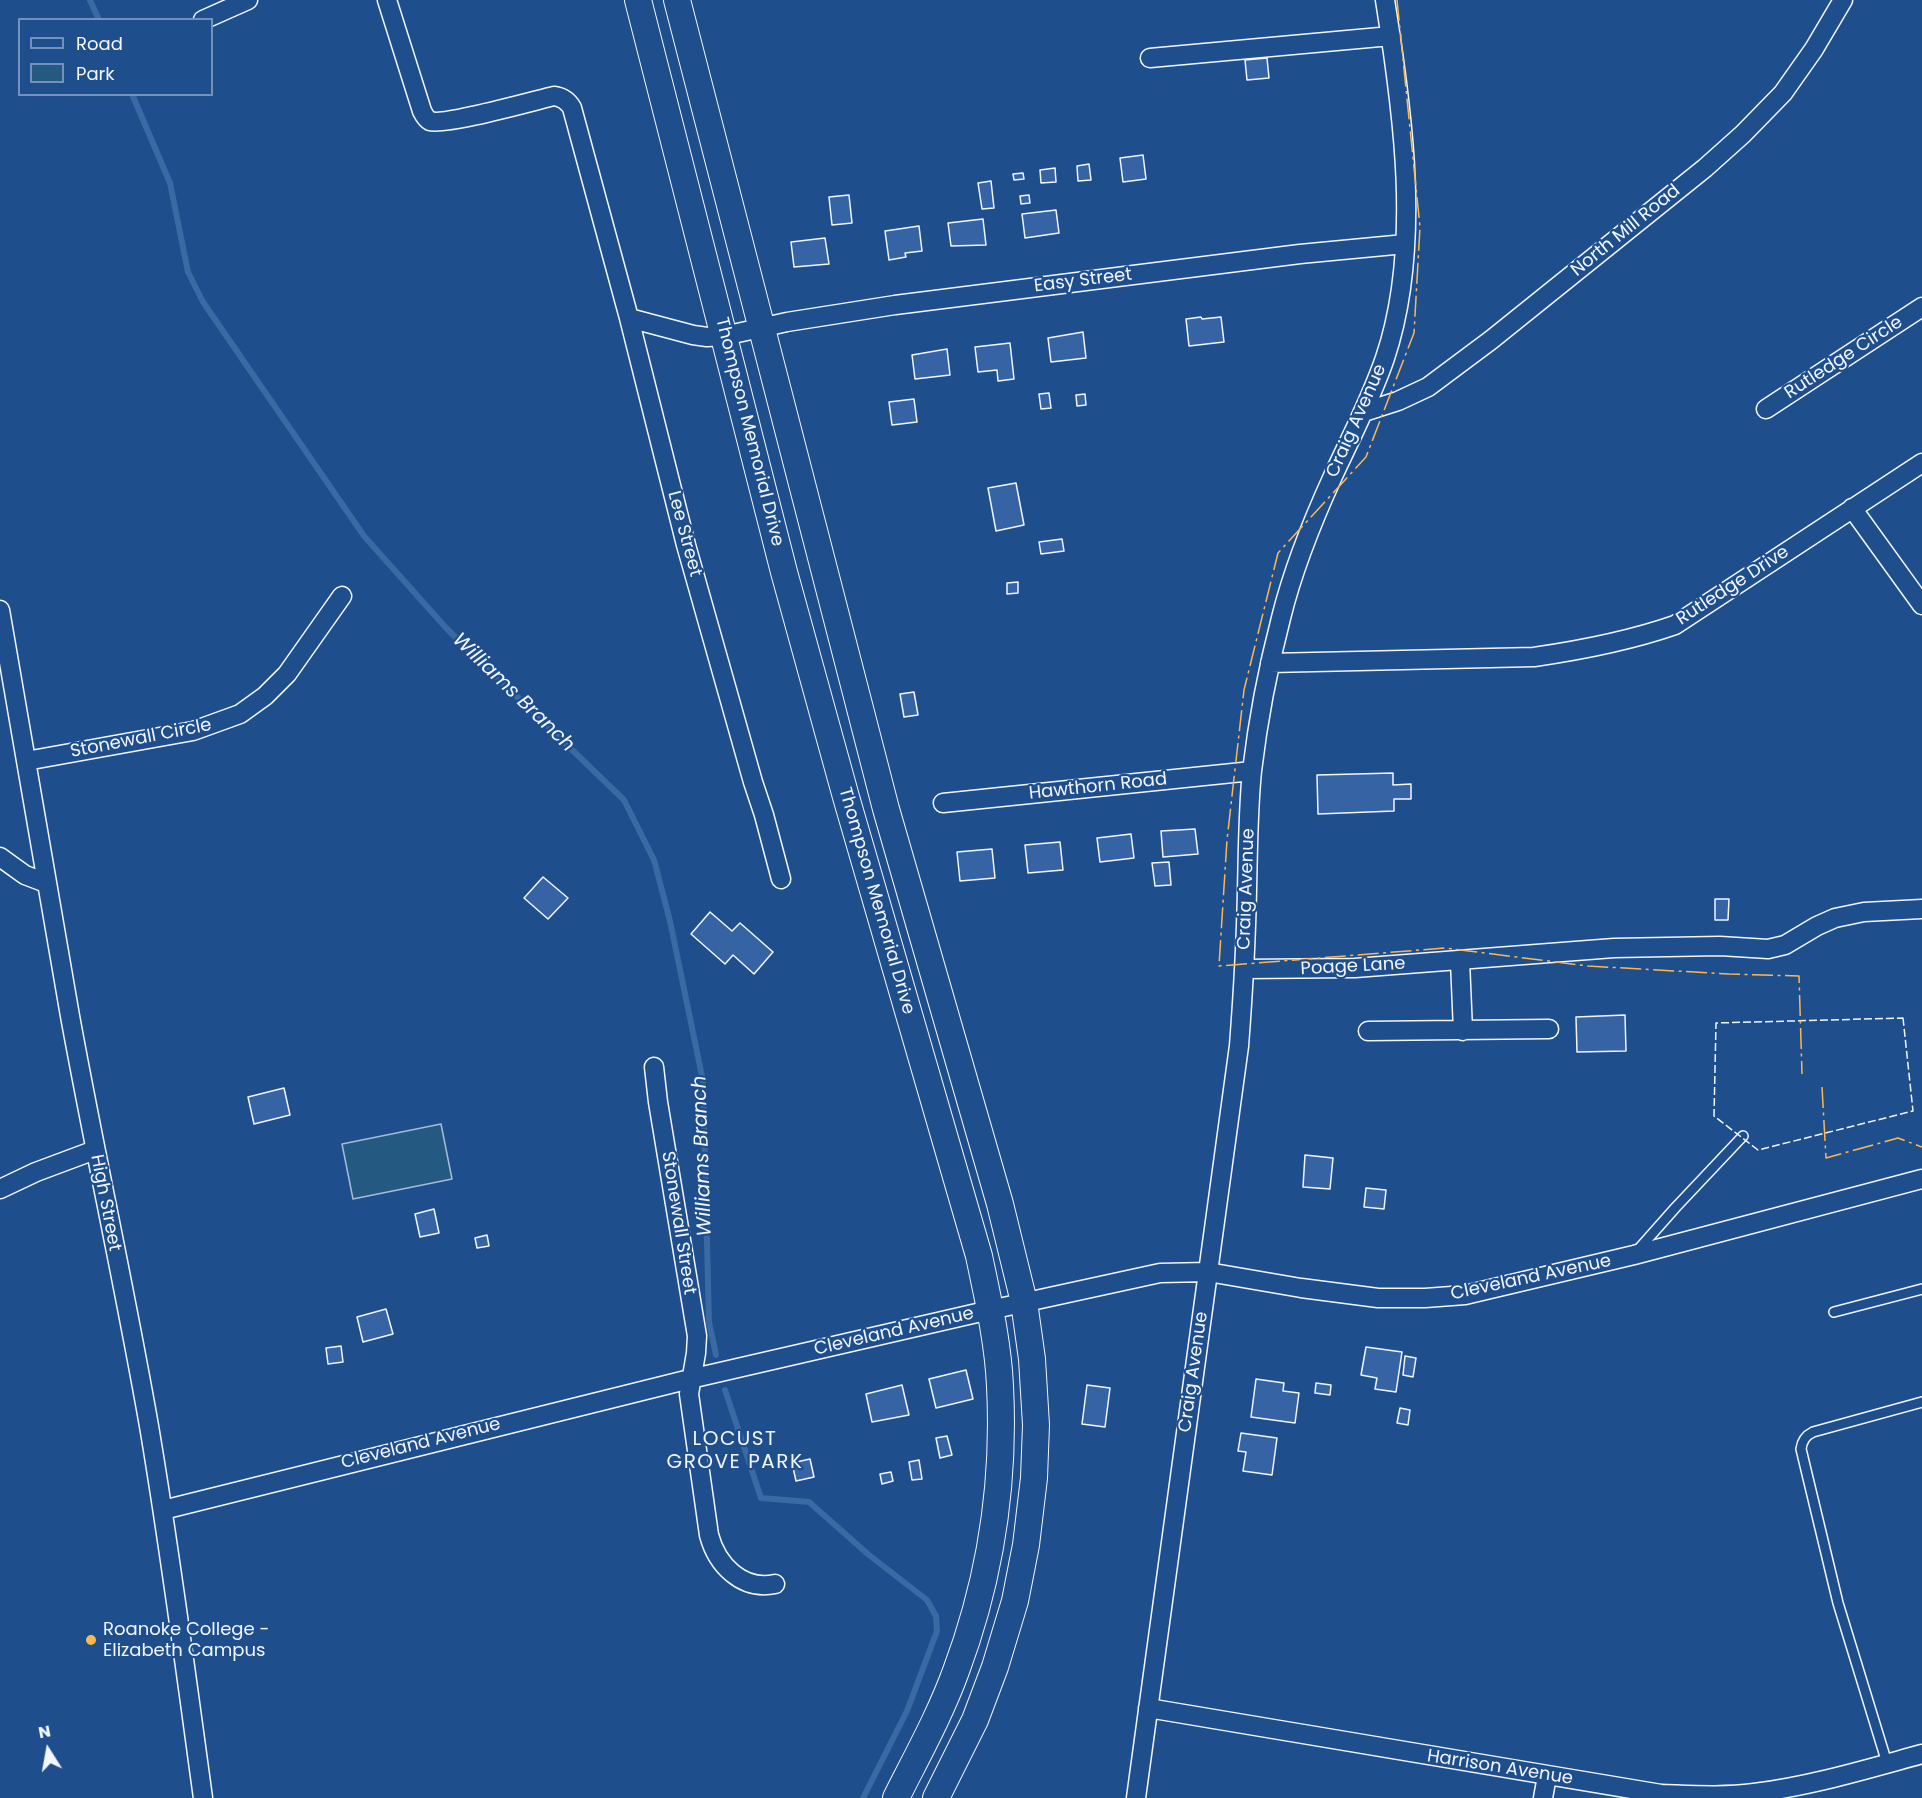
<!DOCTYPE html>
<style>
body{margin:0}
#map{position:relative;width:1922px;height:1798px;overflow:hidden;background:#1f4e8c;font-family:Poppins,sans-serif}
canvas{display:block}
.legend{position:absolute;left:18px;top:18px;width:195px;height:78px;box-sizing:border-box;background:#1f4e8c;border:2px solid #7391ba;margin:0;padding:8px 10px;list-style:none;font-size:18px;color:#f2f6ff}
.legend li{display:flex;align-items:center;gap:12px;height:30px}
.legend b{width:30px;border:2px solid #7391ba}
.north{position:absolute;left:18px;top:1720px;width:60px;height:60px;-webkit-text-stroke:4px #1f4e8c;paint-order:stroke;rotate:349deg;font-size:16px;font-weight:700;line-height:24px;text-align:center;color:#f2f6ff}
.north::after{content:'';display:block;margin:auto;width:21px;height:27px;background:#f2f6ff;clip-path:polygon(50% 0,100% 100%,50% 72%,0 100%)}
</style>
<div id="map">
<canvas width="1922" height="1798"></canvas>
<ul class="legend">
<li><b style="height:8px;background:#1f4e8c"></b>Road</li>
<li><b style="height:16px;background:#245a82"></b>Park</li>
</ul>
<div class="north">N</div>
</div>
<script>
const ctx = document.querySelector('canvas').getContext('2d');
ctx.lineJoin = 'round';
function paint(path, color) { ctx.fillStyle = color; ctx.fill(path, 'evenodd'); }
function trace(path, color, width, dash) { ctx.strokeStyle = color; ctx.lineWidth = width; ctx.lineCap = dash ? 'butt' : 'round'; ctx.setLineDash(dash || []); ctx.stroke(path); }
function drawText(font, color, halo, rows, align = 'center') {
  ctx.font = font + ' Poppins,sans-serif'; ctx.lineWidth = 4.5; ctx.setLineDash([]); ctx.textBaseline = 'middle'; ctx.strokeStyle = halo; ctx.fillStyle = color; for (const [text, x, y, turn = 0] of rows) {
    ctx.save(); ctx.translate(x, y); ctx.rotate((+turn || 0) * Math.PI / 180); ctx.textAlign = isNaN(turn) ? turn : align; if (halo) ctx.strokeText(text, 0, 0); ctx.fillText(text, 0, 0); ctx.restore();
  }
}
const green = new Path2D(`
 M 441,1124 L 452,1179 L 353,1199 L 342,1144 Z`);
const stream = new Path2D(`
 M 90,0 L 99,20
 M 132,94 L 170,183 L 188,272 L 203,302 L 364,536 L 447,629 L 624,800 L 654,860 L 670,921 L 703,1081 L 709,1322 L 716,1355
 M 725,1390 L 761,1498 L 809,1502 L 869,1555 L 927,1600 L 936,1616 L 937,1631 L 907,1711 L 863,1798`);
const building = new Path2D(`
 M 1267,58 L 1269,78 L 1247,80 L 1245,60 Z
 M 1143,155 L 1146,179 L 1123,182 L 1120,158 Z
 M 1089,164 L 1091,180 L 1078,181 L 1077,166 Z
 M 1055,168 L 1056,182 L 1041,183 L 1040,170 Z
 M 1023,173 L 1024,179 L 1014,180 L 1013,174 Z
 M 991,181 L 994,208 L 982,209 L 978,183 Z
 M 849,195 L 852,223 L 832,225 L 829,197 Z
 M 1029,195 L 1030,203 L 1021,204 L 1020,196 Z
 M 1056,210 L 1059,233 L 1025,238 L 1022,214 Z
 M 983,219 L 986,245 L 951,246 L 948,223 Z
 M 919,226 L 922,251 L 905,253 L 906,257 L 889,260 L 885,231 Z
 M 825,238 L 829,264 L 794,267 L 791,242 Z
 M 1201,317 L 1202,319 L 1221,317 L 1224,342 L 1189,346 L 1186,319 Z
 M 1083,332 L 1086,358 L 1051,362 L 1048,338 Z
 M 1010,343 L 1014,379 L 998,381 L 997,370 L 978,372 L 975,347 Z
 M 947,349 L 950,375 L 915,379 L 912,355 Z
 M 1049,393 L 1051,408 L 1041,409 L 1039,394 Z
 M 1085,394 L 1086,405 L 1077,406 L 1076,395 Z
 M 914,399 L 917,422 L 892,425 L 889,402 Z
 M 1016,483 L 1024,525 L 996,531 L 988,488 Z
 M 1062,539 L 1064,551 L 1041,554 L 1039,542 Z
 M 1018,582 L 1018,593 L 1007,594 L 1007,583 Z
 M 914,692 L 918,715 L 904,717 L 900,694 Z
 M 1393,773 L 1393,785 L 1411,784 L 1411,799 L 1394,799 L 1394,811 L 1318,814 L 1317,775 Z
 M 1195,829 L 1198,854 L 1163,857 L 1161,831 Z
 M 1131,834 L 1134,858 L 1100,862 L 1097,838 Z
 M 1060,842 L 1063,870 L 1028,873 L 1025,845 Z
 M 992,849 L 995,878 L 960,881 L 957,852 Z
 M 1169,862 L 1171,885 L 1155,886 L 1152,863 Z
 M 543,877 L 568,898 L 548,919 L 524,898 Z
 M 1715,899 L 1729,899 L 1728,920 L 1715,920 Z
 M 710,912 L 732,931 L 740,923 L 773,952 L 754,974 L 733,955 L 725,964 L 691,934 Z
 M 1625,1015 L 1626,1051 L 1577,1052 L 1576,1017 Z
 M 284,1088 L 290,1115 L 254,1124 L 248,1097 Z
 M 1305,1155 L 1333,1158 L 1330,1189 L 1303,1187 Z
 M 1366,1188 L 1386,1190 L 1384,1209 L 1364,1207 Z
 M 434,1209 L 439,1233 L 420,1237 L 415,1214 Z
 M 487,1235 L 489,1246 L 477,1248 L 475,1238 Z
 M 386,1309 L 393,1334 L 363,1342 L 357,1317 Z
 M 341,1346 L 343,1362 L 328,1364 L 326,1348 Z
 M 1366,1347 L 1402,1352 L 1396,1392 L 1375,1389 L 1377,1378 L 1361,1375 Z
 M 1405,1356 L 1416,1358 L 1413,1377 L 1403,1375 Z
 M 966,1370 L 973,1399 L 936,1408 L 929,1379 Z
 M 1256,1379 L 1284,1383 L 1283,1391 L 1299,1393 L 1295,1423 L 1251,1417 Z
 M 1316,1383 L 1331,1385 L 1330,1395 L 1315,1393 Z
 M 902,1385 L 909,1415 L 872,1422 L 866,1394 Z
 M 1087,1385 L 1110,1388 L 1105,1427 L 1082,1424 Z
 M 1400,1408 L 1410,1410 L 1408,1425 L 1397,1423 Z
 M 1241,1433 L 1277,1438 L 1272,1475 L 1243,1471 L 1246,1452 L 1238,1451 Z
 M 947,1436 L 952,1455 L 940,1458 L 936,1438 Z
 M 810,1459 L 814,1477 L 796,1481 L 792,1463 Z
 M 919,1460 L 922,1479 L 912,1480 L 909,1462 Z
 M 891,1472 L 893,1481 L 882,1484 L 880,1474 Z`);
const service = new Path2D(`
 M 1637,1251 L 1676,1207 L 1743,1136
 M 1834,1312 L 1922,1289
 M 1887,1763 L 1838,1603 L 1801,1449 C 1802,1441 1805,1436 1813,1432 L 1922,1402`);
const minor = new Path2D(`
 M 387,0 L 422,111 C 424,115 426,119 430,121 C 444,126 533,101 554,96 C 562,97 568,101 572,108 L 629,318
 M 203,20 L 248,0
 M 1150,58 L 1391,36
 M 1766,409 L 1922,307
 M 1364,412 L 1398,401 L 1428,387 L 1491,340 L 1705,168 L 1743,134 L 1783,93 L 1814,49 L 1843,0
 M 1852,508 L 1922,605
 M 0,610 C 24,745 46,881 70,1016 C 95,1153 125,1289 149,1426 C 170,1550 186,1674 203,1798
 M 1270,663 L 1534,657 C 1582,650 1629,641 1675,625 L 1922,463
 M 26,761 L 193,731 L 240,714 L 265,696 L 287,674 L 342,596
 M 943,803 L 1252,771
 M 0,857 L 25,875 L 46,883
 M 781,879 L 764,815 L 753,782 L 686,545 L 629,318 L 693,335 L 707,337 L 724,336 L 787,322 L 895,305 L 1300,254 L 1405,244
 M 1460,961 L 1463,1031
 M 1245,969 L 1355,968 L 1614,948 L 1720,946 L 1768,949 L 1785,945 L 1817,926 L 1835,918 L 1864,912 L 1922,909
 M 1368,1031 L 1549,1029
 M 654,1067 L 658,1102 L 697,1336 L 696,1353 L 689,1394 L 709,1535 C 717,1565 742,1591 775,1584
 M 0,1189 L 36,1172 L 95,1150
 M 163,1510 L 690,1379 L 990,1310 L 1160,1273 L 1208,1272 L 1301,1288 L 1378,1298 L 1425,1298 L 1465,1295 L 1634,1255 L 1922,1179
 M 1148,1708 L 1661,1794 C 1693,1795 1723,1797 1754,1793 C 1811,1786 1867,1769 1922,1754
 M 1136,1798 L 1239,1046 C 1243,994 1246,942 1247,890 C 1248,850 1248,810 1252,771 C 1258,720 1268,668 1281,618 C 1293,569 1312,522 1333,476 C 1351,437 1371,399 1385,358 C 1422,248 1403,112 1385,0
 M 1543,1798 L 1547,1776`);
const secondary = new Path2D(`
 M 638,0 L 784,572 L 846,797 L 979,1256 C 988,1299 998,1342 1000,1386 C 1005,1483 990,1580 956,1671 C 940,1715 917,1756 896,1798
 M 677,0 L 886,809 L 1000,1204 L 1024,1302 L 1032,1359 L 1036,1425 L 1034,1478 L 1026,1545 L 1015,1601 L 995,1667 L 975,1720 L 936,1798`);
const fence = new Path2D(`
 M 1903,1018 L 1913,1111 L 1758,1150 L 1714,1116 L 1716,1023 Z`);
const power = new Path2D(`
 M 1397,0 L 1420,227 L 1414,333 L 1366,457 L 1278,553 L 1244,690 L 1227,840 L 1219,966 L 1445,948 L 1588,966 L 1729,974 L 1799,976 L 1802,1074
 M 1822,1087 L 1826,1158 L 1898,1138 L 1922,1147`);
const markers = [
 [91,1640,6,"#ffb74d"]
];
const streetNames = [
 ["North Mill Road",1626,231,-39],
 ["Easy Street",1083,281,-7],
 ["Rutledge Circle",1844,358,-33],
 ["Craig Avenue",1357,421,-66],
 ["Thompson Memorial Drive",749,432,76],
 ["Lee Street",684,534,75],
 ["Rutledge Drive",1733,586,-33],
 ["Stonewall Circle",141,739,-11],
 ["Hawthorn Road",1098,787,-6],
 ["Craig Avenue",1247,889,-88],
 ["Thompson Memorial Drive",876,901,74],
 ["Poage Lane",1353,967,-3],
 ["High Street",105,1203,79],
 ["Stonewall Street",678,1223,81],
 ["Cleveland Avenue",1531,1278,-12],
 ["Cleveland Avenue",894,1332,-13],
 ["Craig Avenue",1194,1372,-82],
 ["Cleveland Avenue",421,1444,-14],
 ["Harrison Avenue",1500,1768,9]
];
const poiNames = [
 ["Roanoke College -",103,1630],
 ["Elizabeth Campus",103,1651]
];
const waterNames = [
 ["Williams Branch",513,693,44],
 ["Williams Branch",703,1156,-92]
];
const neighbourhoodNames = [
 ["LOCUST",735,1440],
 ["GROVE PARK",735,1463]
];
paint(green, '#245a82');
trace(green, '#a8bbd7', 1.5);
trace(stream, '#3b69a3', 6);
paint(building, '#3563a3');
trace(building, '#f2f6ff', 1.5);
trace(service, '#f2f6ff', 12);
trace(minor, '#f2f6ff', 21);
trace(secondary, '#f2f6ff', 28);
trace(service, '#1f4e8c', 9);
trace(minor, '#1f4e8c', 18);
trace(secondary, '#1f4e8c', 26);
trace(fence, '#f2f6ff', 1.5, [8, 3]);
trace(power, '#ffb74d', 1.5, [21, 4.5, 3, 4.5]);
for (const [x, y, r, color] of markers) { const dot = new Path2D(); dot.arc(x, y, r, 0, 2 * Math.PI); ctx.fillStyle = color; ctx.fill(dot); trace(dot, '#1f4e8c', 2); }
drawText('18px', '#f2f6ff', '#1f4e8c', streetNames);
drawText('18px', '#f2f6ff', '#1f4e8c', poiNames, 'left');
drawText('italic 20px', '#f2f6ff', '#1f4e8c', waterNames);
ctx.letterSpacing = '1.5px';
drawText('20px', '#f2f6ff', '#1f4e8c', neighbourhoodNames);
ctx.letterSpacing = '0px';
</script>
